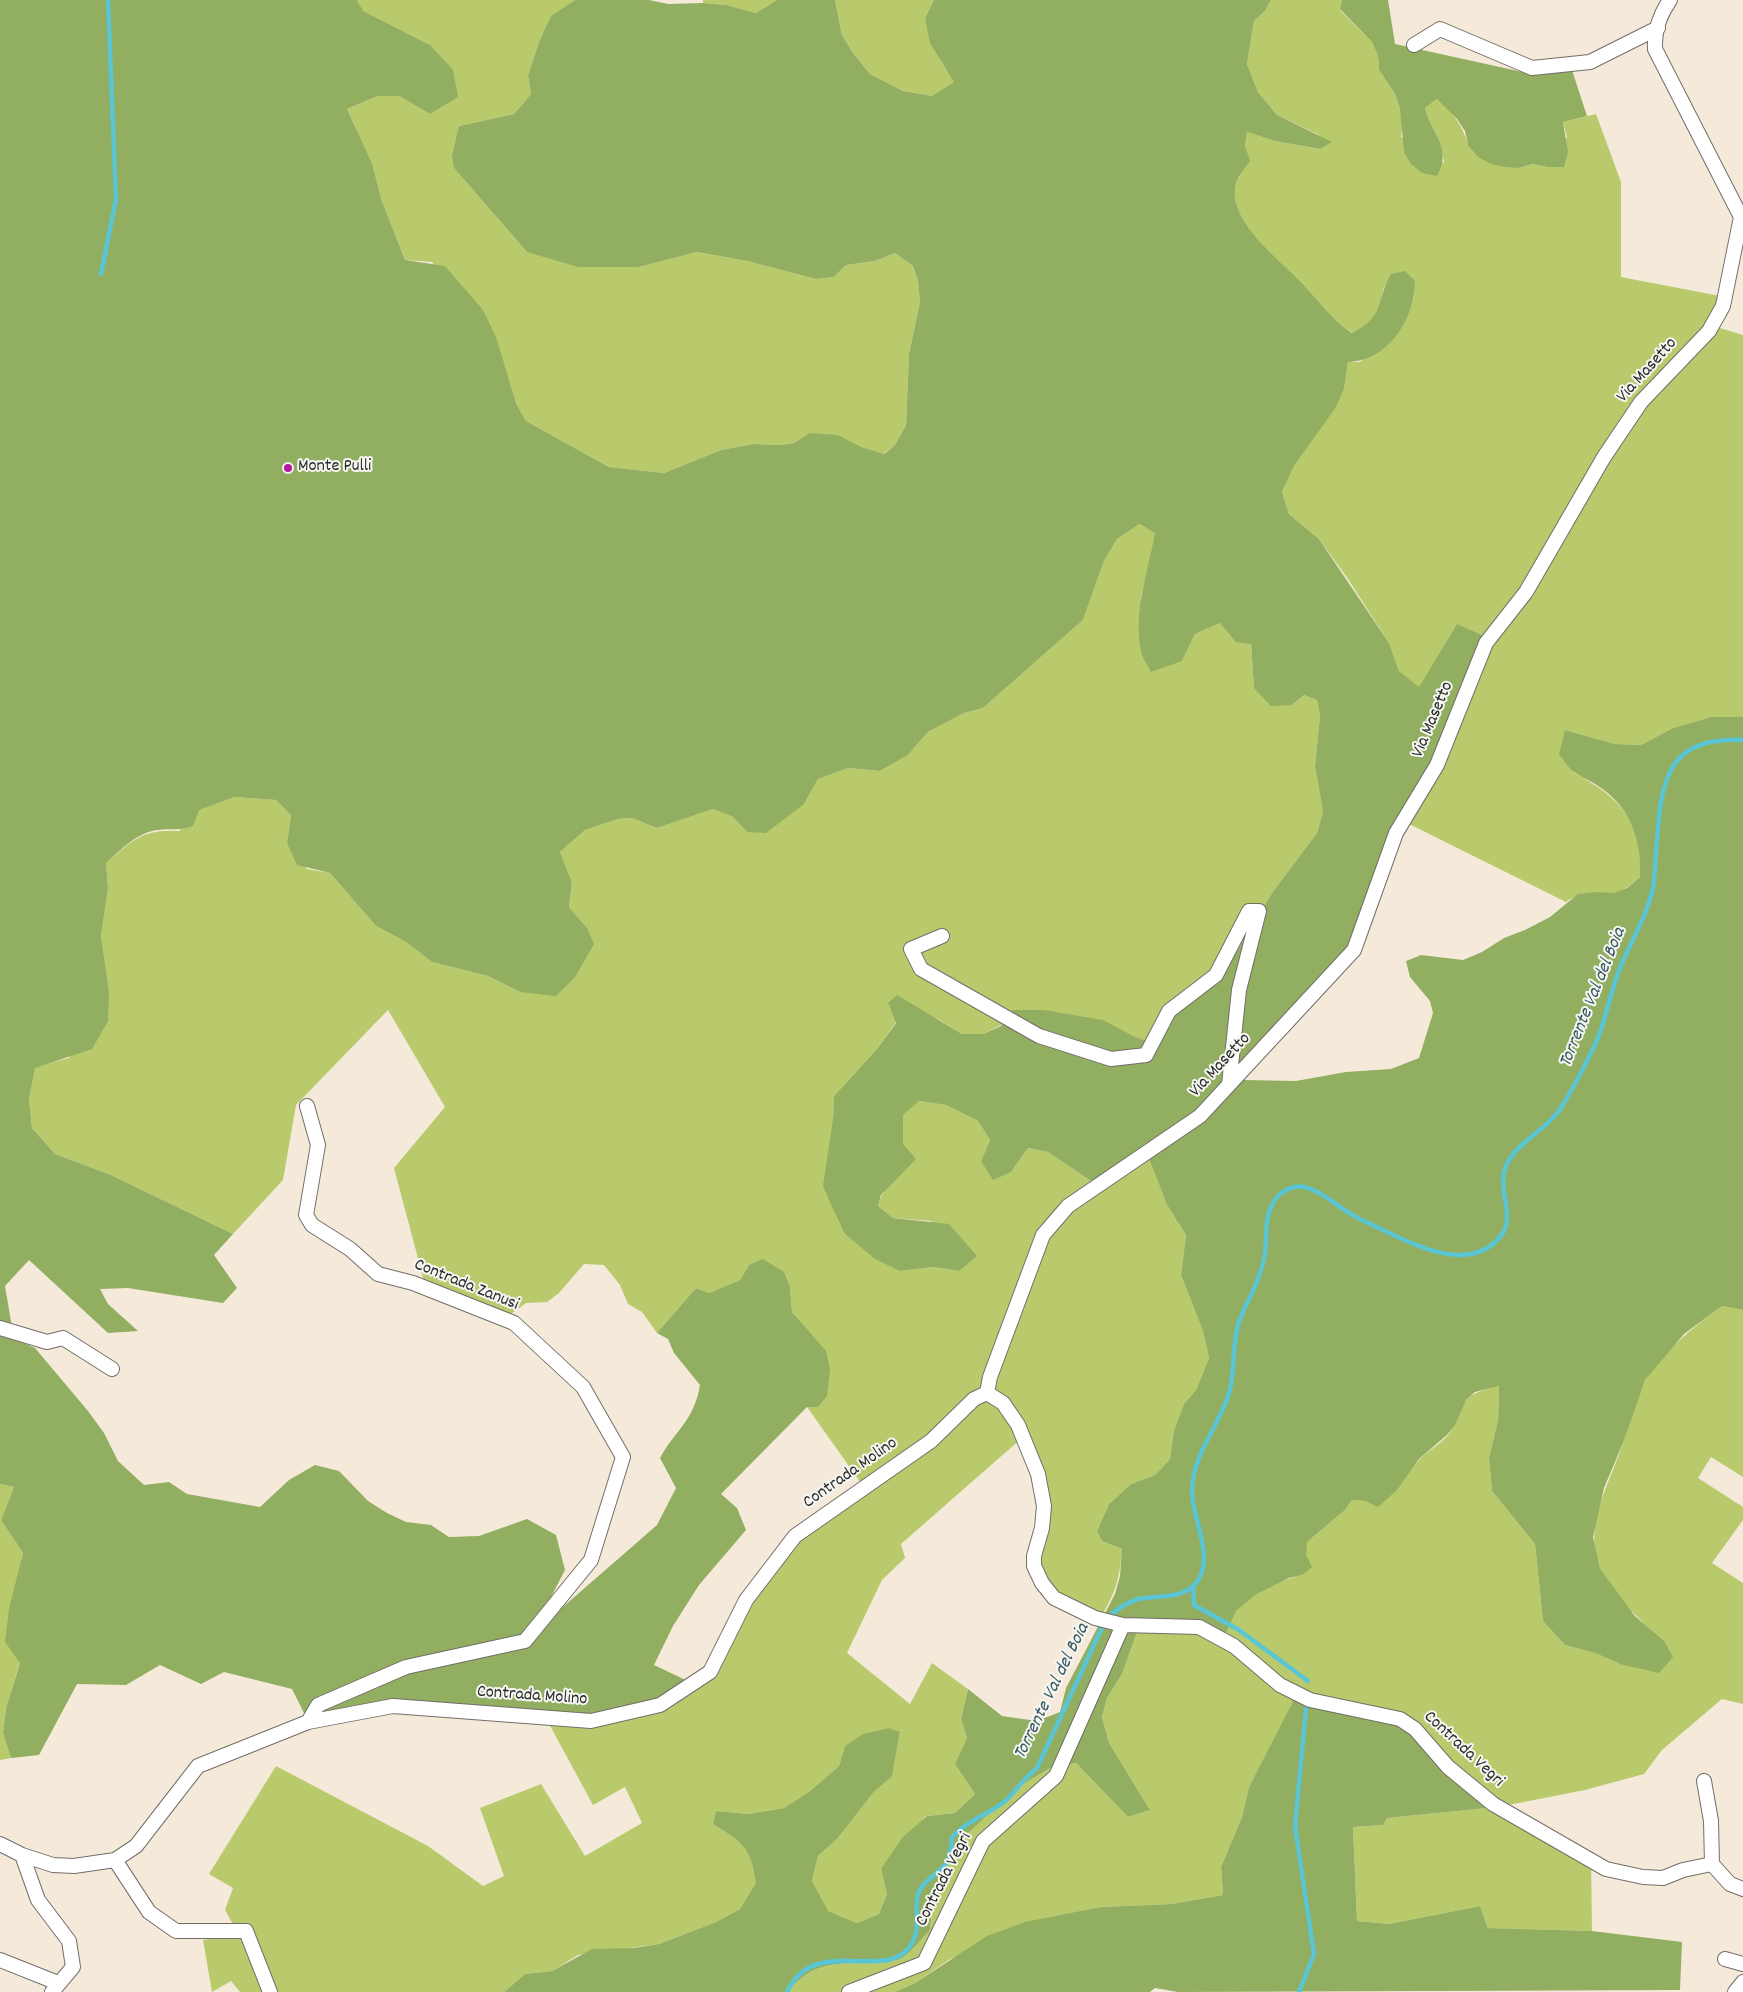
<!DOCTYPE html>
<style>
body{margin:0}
canvas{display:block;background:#f5eada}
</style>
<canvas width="1743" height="1992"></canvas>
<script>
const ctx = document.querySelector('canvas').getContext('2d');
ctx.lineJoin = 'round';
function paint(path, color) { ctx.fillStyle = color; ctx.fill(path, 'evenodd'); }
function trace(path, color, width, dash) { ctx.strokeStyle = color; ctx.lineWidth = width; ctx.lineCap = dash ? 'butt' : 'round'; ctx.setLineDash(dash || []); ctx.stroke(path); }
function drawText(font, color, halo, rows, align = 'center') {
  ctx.font = font + ' Dekko,sans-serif'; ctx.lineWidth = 4; ctx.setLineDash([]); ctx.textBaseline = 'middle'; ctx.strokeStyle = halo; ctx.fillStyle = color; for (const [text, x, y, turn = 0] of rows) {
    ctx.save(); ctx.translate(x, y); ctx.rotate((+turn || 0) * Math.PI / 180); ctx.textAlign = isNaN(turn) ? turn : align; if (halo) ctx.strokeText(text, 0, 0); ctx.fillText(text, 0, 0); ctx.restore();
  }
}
const green = new Path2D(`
 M 357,0 L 575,0 L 551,17 L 539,42 L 528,75 L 531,94 L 514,114 L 459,126 L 454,168 L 527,252 L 616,266 L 639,267 L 697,252 L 747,261 L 816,279 L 834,277 L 846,265 L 875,261 L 895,253 L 913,266 L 918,281 L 920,302 L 909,354 L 906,425 L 895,445 L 883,454 L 811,433 L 794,443 L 781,445 L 753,444 L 721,450 L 664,473 L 609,467 L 526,421 L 516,403 L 506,371 L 432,262 L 405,260 L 382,201 L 372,163 L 347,109 L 378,96 L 399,96 L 430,114 L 430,45 L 362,11 Z
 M 703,0 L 777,0 L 756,13 L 726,5 L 703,3 Z
 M 835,0 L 934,0 L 925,18 L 942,63 L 955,82 L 932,96 L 903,91 L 870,74 L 853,53 L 842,35 Z
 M 1271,0 L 1342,0 L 1340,10 L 1372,42 L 1378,56 L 1379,70 L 1395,94 L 1400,109 L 1403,123 L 1401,137 L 1444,163 C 1442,137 1431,131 1425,108 L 1437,99 C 1452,112 1463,125 1468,145 L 1519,168 L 1533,164 L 1547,167 L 1567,137 L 1563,122 L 1596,114 L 1621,182 L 1621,277 L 1720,296 L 1710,325 L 1743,335 L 1743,717 L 1711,717 L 1673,728 L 1641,745 L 1615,744 L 1565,730 L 1573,772 C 1620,798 1643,820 1640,877 C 1632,883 1624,892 1613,893 C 1594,894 1582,891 1566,902 L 1405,822 L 1457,624 L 1419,688 L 1399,671 L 1389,643 L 1348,579 L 1319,539 L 1289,514 L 1282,492 L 1294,466 L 1336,406 L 1344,389 L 1348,362 L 1360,362 C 1389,337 1415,323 1415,281 L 1384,287 C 1379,312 1376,321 1353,333 C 1331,320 1318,300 1301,282 C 1278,259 1231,225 1235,188 C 1236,180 1245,168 1249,161 L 1245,146 L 1247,132 L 1275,141 L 1319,149 L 1319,135 L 1277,115 L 1258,92 L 1247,64 L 1254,21 L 1265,11 Z
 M 1138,524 L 1156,533 L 1141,596 L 1141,652 L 1182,661 L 1195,634 L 1220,623 L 1251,644 L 1254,688 L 1292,705 L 1304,695 L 1317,700 L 1320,715 L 1315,766 L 1323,812 L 1317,833 L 1272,893 L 1236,953 L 1173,1017 L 1159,1045 L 1133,1036 L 1012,1010 L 1001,1025 L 983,1034 L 962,1034 L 938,1019 L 888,1003 L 896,1022 L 877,1049 L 834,1096 L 833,1119 L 835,1212 L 844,1233 L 900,1271 L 933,1267 L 959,1271 L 931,1221 L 893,1218 L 878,1206 C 881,1192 887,1190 893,1179 C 904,1161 903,1135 903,1114 L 919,1101 L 946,1105 L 978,1121 L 990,1140 L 981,1161 L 1011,1172 L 1028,1148 L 1048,1152 L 1091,1181 L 1145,1147 L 1167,1205 L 1186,1235 L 1181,1275 L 1203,1331 L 1209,1358 L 1196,1390 L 1184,1404 L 1174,1430 L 1170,1459 L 1155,1475 L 1131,1484 L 1109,1504 L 1097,1531 L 1102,1541 L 1122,1549 C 1120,1577 1116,1592 1101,1617 L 1072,1610 L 1032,1562 L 1043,1512 L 1022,1438 L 901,1544 L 905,1558 L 882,1580 L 847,1653 L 910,1704 L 932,1663 L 968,1689 L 961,1719 L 967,1738 L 955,1764 L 975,1794 L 955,1813 L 926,1816 L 881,1869 L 887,1894 L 879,1914 L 857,1923 L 827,1911 L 812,1881 L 818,1856 L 837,1839 L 874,1792 L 892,1775 L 900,1732 L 845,1746 L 839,1766 L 810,1791 L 784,1808 L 749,1814 L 716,1811 L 713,1824 C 743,1843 751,1847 757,1883 L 740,1909 L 716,1922 L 659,1944 L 578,1955 L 552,1971 L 525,1974 L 504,1992 L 240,1992 L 231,1981 L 212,1992 L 203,1940 L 239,1935 L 225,1910 L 233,1888 L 209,1874 L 276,1766 L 428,1846 L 483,1886 L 504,1876 L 480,1808 L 541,1784 L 585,1856 L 642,1823 L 625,1787 L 593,1805 L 548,1722 L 692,1683 L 718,1655 L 803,1525 L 861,1483 L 807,1407 L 807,1330 L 792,1312 L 790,1287 L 749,1265 L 740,1280 L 709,1293 L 696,1288 L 657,1333 L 642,1312 L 628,1304 L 620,1285 L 604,1265 L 584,1264 L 559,1293 L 547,1302 L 526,1303 L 508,1316 L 424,1281 L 394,1168 L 445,1107 L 388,1010 L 296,1105 L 283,1180 L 233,1234 L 111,1175 L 55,1154 L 32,1128 L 29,1099 L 35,1067 L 69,1058 L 109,991 L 101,936 L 108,888 L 106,863 C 133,840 142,829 179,831 L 198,810 L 235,797 L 276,800 L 291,815 L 287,843 L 307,869 L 330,873 L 376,926 L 406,942 L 432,962 L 488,976 L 520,992 L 587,928 L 569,907 L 572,882 L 560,852 L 585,830 L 618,819 L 632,818 L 657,828 L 713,809 L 733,817 L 747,832 L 804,804 L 818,779 L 848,768 L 880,771 L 908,755 L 928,732 L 964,713 L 983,708 L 1083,620 L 1104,561 L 1117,539 Z
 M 1722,1306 L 1743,1310 L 1743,1477 L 1711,1457 L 1698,1478 L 1743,1507 L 1743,1520 L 1712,1563 L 1743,1583 L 1743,1704 L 1722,1699 L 1662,1750 L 1644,1774 L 1585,1790 L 1498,1807 L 1591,1858 L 1592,1931 L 1488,1928 L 1480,1906 L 1389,1924 L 1357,1921 L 1353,1827 L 1383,1825 L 1387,1818 L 1496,1807 L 1274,1740 L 1249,1787 L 1242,1817 L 1221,1867 L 1223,1895 L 1171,1904 L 1101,1907 L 1064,1915 L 950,1959 L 915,1983 L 895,1992 L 788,1992 C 816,1956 844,1966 884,1961 C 889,1961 898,1961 902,1958 C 913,1951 921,1939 930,1930 L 933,1897 L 950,1848 L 1020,1786 L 1050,1768 L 1076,1763 L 1128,1817 L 1150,1810 L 1109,1743 L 1102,1717 L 1107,1698 L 1122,1674 L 1141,1621 L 1187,1620 L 1226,1633 C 1229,1626 1232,1617 1236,1611 C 1250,1593 1281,1580 1302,1575 L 1307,1542 L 1345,1510 L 1352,1500 L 1365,1501 L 1378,1506 C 1396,1491 1404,1478 1419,1460 C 1427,1451 1440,1445 1448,1435 C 1471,1404 1452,1397 1499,1386 L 1498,1420 L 1489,1458 L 1492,1491 L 1535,1544 L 1543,1621 L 1565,1645 L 1595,1653 L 1620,1664 L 1664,1642 C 1646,1625 1608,1591 1599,1568 C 1583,1523 1611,1482 1624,1440 C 1631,1421 1635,1397 1646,1379 C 1665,1349 1694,1327 1722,1306 Z
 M 0,1484 L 14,1487 L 1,1520 L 23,1553 L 18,1575 L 20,1662 L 6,1708 L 3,1733 L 11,1758 L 0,1760 Z`);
const forest = new Path2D(`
 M 0,0 L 357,0 L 363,11 L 430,45 L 453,70 L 458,97 L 430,114 L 399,96 L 378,96 L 347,109 L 372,163 L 382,201 L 405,260 L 445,266 L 483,310 L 496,337 L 516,403 L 526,421 L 609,467 L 664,473 L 721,450 L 753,444 L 781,445 L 794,443 L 810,433 L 838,435 L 861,447 L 884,454 L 895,445 L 906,425 L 909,354 L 920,302 L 918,281 L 913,266 L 895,253 L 875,261 L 846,265 L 834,277 L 816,279 L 747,261 L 697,252 L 639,267 L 578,267 L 527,252 L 454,168 L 452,156 L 459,126 L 514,114 L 531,94 L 528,75 L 539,42 L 551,16 L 575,0 L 649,0 L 668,4 L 703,3 L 726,5 L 756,13 L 777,0 L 835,0 L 842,35 L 853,53 L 870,74 L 903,91 L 932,96 L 954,82 L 930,43 L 925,18 L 934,0 L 1271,0 L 1265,11 L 1254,21 L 1247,64 L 1258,92 L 1277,115 L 1332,142 L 1320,149 L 1275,141 L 1247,132 L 1245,146 L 1250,161 C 1245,168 1236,179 1235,188 C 1231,224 1279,259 1301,282 C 1318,300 1331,319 1352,333 C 1386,316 1375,302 1391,274 L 1405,271 L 1415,281 C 1415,319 1388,361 1348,362 L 1344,389 L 1336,407 L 1294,466 L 1282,492 L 1289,514 L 1319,539 L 1389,643 L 1399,671 L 1419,687 L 1457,624 L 1486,637 L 1352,949 L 1324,987 L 1244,1080 L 1296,1081 L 1346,1072 L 1391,1069 L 1419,1058 L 1433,1013 L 1430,1001 L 1410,977 L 1406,961 L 1421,955 L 1463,960 L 1482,952 L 1504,938 L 1525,930 L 1550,917 L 1578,894 L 1598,892 L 1614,893 L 1627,888 L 1640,877 C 1642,842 1631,808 1601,788 C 1593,782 1583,778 1574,772 C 1568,768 1564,760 1559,754 L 1565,730 L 1615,744 L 1641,745 L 1673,728 L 1711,717 L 1743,717 L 1743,1310 L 1722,1306 L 1684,1334 L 1645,1380 L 1623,1443 L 1604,1488 L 1593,1537 L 1600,1569 L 1635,1616 L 1664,1641 L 1673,1657 L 1659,1673 L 1620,1664 L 1595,1653 L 1565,1645 L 1543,1621 L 1535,1544 L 1492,1491 L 1489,1458 L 1498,1420 L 1499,1386 L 1475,1392 L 1466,1400 L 1455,1425 L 1447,1435 L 1419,1459 L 1397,1490 L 1378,1507 L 1365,1501 L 1352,1500 L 1345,1510 L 1307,1542 L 1306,1555 L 1312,1567 L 1302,1575 L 1289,1578 L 1255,1595 L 1236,1611 L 1226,1633 L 1187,1620 L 1141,1621 L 1122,1674 L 1107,1698 L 1102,1717 L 1109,1743 L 1150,1810 L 1128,1817 L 1076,1763 L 1050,1768 L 1020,1786 L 951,1848 L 933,1897 L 930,1930 C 921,1939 913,1951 902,1958 C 898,1961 889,1961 884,1961 C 844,1966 816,1956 788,1992 L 504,1992 L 525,1974 L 552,1971 L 592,1949 L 634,1948 L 659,1944 L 716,1922 L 740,1909 L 756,1883 C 751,1847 743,1843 713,1824 L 716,1811 L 749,1814 L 784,1808 L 810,1791 L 839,1766 L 845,1746 L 863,1734 L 889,1728 L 900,1732 L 892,1776 L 874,1792 L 837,1839 L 818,1856 L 812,1881 L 828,1911 L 857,1923 L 879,1914 L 887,1894 L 881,1869 L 902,1838 L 927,1816 L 955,1813 L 975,1794 L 955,1764 L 967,1738 L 961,1719 L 968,1689 L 1002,1716 L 1037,1721 L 1060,1712 L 1066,1688 L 1115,1594 L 1120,1576 L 1122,1549 L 1102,1541 L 1097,1531 L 1109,1504 L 1131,1484 L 1155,1475 L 1170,1459 L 1174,1430 L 1184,1404 L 1196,1390 L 1209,1358 L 1203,1331 L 1181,1275 L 1186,1235 L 1167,1205 L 1145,1148 L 1091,1181 L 1048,1152 L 1028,1148 L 1011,1172 L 993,1180 L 981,1161 L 990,1140 L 978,1121 L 946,1105 L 919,1101 L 903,1115 L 903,1144 L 916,1159 L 881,1195 L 878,1206 L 893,1218 L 949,1224 L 977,1256 L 959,1271 L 933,1267 L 900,1271 L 875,1259 L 844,1233 L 823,1186 L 833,1119 L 834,1096 L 877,1049 L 896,1023 L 888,1003 L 897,995 L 962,1034 L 983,1034 L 1001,1026 L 1012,1010 L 1044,1010 L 1103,1020 L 1133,1036 L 1159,1045 L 1173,1017 L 1236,953 L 1272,893 L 1317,833 L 1323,812 L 1315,766 L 1320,715 L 1317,700 L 1304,695 L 1292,705 L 1271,706 L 1254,688 L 1251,644 L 1236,642 L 1220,623 L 1195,634 L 1182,661 L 1151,672 C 1148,665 1142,658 1141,651 C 1133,612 1148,571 1155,533 L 1139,524 L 1117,539 L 1104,561 L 1083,620 L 983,708 L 964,713 L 928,732 L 908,755 L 880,771 L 848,768 L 818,779 L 804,804 L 766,833 L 747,832 L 733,817 L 713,809 L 657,828 L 632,818 L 618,819 L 585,830 L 560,852 L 572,882 L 569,907 L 587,928 L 594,944 L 575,977 L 556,996 L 520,992 L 488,976 L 432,962 L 406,942 L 376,926 L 330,873 L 297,865 L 287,843 L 291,815 L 276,800 L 235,797 L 199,810 L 193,826 C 179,831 172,828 158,830 C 137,832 121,850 106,863 L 108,888 L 101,936 L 109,991 L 108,1021 L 92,1049 L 35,1068 L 29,1099 L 32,1128 L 55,1154 L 111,1175 L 233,1234 L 214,1255 L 237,1288 L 223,1303 L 128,1288 L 100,1289 L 108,1304 L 138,1331 L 108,1333 L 29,1260 L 5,1286 L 14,1339 L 35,1348 L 88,1411 L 104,1433 L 118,1461 L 144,1485 L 169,1482 L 187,1494 L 260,1507 L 289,1480 L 315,1465 L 339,1471 L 368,1501 L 387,1513 L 406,1522 L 431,1525 L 449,1537 L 479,1536 L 527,1519 L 556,1535 L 565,1570 L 551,1597 L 556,1613 L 657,1525 L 676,1488 L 660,1458 C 676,1429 694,1421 700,1385 L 674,1353 L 668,1339 L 657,1333 L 696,1288 L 709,1293 L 740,1280 L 749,1265 L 763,1259 L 784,1272 L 790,1287 L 792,1312 L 826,1351 L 830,1369 L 827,1396 L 818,1407 L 807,1407 L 721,1494 L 737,1508 L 746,1530 L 699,1585 L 673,1626 L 654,1665 L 692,1683 L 637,1712 L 574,1720 L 424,1707 L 355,1705 L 308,1721 L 292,1689 L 224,1672 L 201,1684 L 160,1665 L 126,1685 L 77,1684 L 39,1755 L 11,1758 L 3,1733 L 6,1708 L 20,1663 L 5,1642 L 9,1609 L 23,1553 L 1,1520 L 14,1487 L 0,1484 Z
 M 1342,0 L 1388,0 L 1395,44 L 1527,73 L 1544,74 L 1572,70 L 1587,116 L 1563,122 L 1568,152 L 1564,167 L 1547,167 L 1533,164 L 1519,168 L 1505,167 L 1491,164 L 1478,157 L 1468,145 L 1465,131 L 1457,119 L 1437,99 L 1425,108 C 1432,136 1453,147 1437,176 L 1422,173 L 1411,164 L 1404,152 L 1400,109 L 1395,94 L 1379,70 L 1378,56 L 1372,42 L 1340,9 Z
 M 1297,1694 L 1393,1712 L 1497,1807 L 1387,1818 L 1383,1825 L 1353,1827 L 1357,1921 L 1389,1924 L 1480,1906 L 1488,1928 L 1592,1931 L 1682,1942 L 1680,1990 L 1178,1992 L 1155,1988 L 1150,1992 L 895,1992 L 915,1983 L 987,1936 L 1025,1922 L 1101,1907 L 1171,1904 L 1223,1895 L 1221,1867 L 1242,1817 L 1249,1787 Z`);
const stream = new Path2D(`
 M 101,274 L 116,199 L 108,0
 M 1193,1586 L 1194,1605 L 1239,1630 L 1308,1681
 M 787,1992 C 816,1930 893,1989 914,1939 C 920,1925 914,1908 918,1894 C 923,1879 942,1873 948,1860 C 951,1854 951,1844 952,1837 C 969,1819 986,1816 1004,1802 C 1016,1792 1023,1778 1037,1768 L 1105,1621 C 1114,1611 1125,1603 1138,1599 C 1156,1595 1182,1600 1196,1583 C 1216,1559 1192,1519 1192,1491 C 1192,1454 1221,1424 1230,1390 C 1235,1368 1232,1343 1239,1322 C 1244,1307 1253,1294 1258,1278 C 1260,1272 1263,1266 1264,1259 C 1269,1236 1261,1214 1279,1195 C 1286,1189 1294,1185 1304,1187 C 1321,1191 1336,1205 1351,1214 C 1360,1220 1371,1224 1381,1229 C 1415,1245 1469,1274 1500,1237 C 1516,1218 1499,1193 1504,1172 C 1510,1146 1542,1133 1558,1112 C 1572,1092 1583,1069 1594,1047 C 1607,1020 1610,990 1622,963 C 1633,938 1647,915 1653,888 C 1655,877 1655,865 1656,854 C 1661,788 1661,736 1743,740
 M 1299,1992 L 1314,1954 L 1295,1826 L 1306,1708`);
const minor = new Path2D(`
 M 1414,45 L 1440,29 L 1532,68 L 1590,62 L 1658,28
 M 942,936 L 911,949 L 921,969 L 1039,1036 L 1111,1059 L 1146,1055 L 1169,1011 L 1216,975 L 1249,911 L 1259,911 L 1239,990 L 1229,1085
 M 307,1106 L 318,1145 L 306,1215 L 312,1225 L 350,1249 L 378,1274 L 413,1283 L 514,1323 L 583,1387 L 623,1457 L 591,1560 L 525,1641 L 406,1667 L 318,1705 L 308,1722
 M 0,1328 L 47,1342 L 63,1338 L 112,1369
 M 987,1393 L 990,1377 L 1043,1235 L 1068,1206 L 1200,1116 L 1354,950 L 1396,833 L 1437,765 L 1486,643 L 1526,592 L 1604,457 L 1641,402 L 1709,331 L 1723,306 L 1741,217 L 1655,49 C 1654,32 1660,14 1670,0
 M 987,1393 L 1003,1403 L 1018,1425 L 1038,1474 L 1044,1506 L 1042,1528 L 1034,1556 L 1034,1566 L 1042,1583 L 1054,1598 L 1095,1618 L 1123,1625 L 1199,1627 L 1234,1646 L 1280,1685 L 1310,1700 L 1400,1719 L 1415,1729 L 1448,1767 L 1493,1804 L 1606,1869 L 1643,1877 L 1663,1878 L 1683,1870 L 1712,1864 L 1730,1884 L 1743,1889
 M 1704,1781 L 1711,1821 L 1712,1864
 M 0,1844 L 22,1855 L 53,1865 L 74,1866 L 115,1860 L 136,1846 L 198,1766 L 308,1722 L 393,1706 L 591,1721 L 660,1705 L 710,1672 L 746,1600 L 795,1536 L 931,1441 L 974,1399 L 987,1393
 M 22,1855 L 38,1900 L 69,1941 L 73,1967 L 52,1992
 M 115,1860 L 149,1912 L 176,1931 L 246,1931 L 270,1992
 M 1725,1959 L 1743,1964
 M 0,1960 L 58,1983
 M 849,1992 L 924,1963 L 983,1841 L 1056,1776 L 1123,1625
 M 1735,1992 L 1743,1982`);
const markers = [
 [288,468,5,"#b5179e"]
];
const streetNames = [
 ["Via Masetto",1648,371,-48],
 ["Via Masetto",1434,720,-67],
 ["Via Masetto",1221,1066,-47],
 ["Contrada Zanusi",466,1286,22],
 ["Contrada Molino",851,1474,-35],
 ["Contrada Molino",532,1697,4],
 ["Contrada Vegri",1463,1750,43],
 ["Contrada Vegri",945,1880,-63]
];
const poiNames = [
 ["Monte Pulli",298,468]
];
const waterNames = [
 ["Torrente Val del Boia",1594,998,-68],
 ["Torrente Val del Boia",1053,1692,-64]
];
paint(green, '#b9ca6d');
paint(forest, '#92ae60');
trace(stream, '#5ac5d5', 4.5);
trace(minor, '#726e68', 16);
trace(minor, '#fff', 14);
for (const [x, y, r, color] of markers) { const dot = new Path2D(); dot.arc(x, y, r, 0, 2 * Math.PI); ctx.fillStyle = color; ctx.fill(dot); trace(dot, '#f6f6f2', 2); }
drawText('18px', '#2b2b2b', '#f6f6f2', streetNames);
drawText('18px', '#2b2b2b', '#f6f6f2', poiNames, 'left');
drawText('italic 19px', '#39595e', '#f6f6f2', waterNames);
</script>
